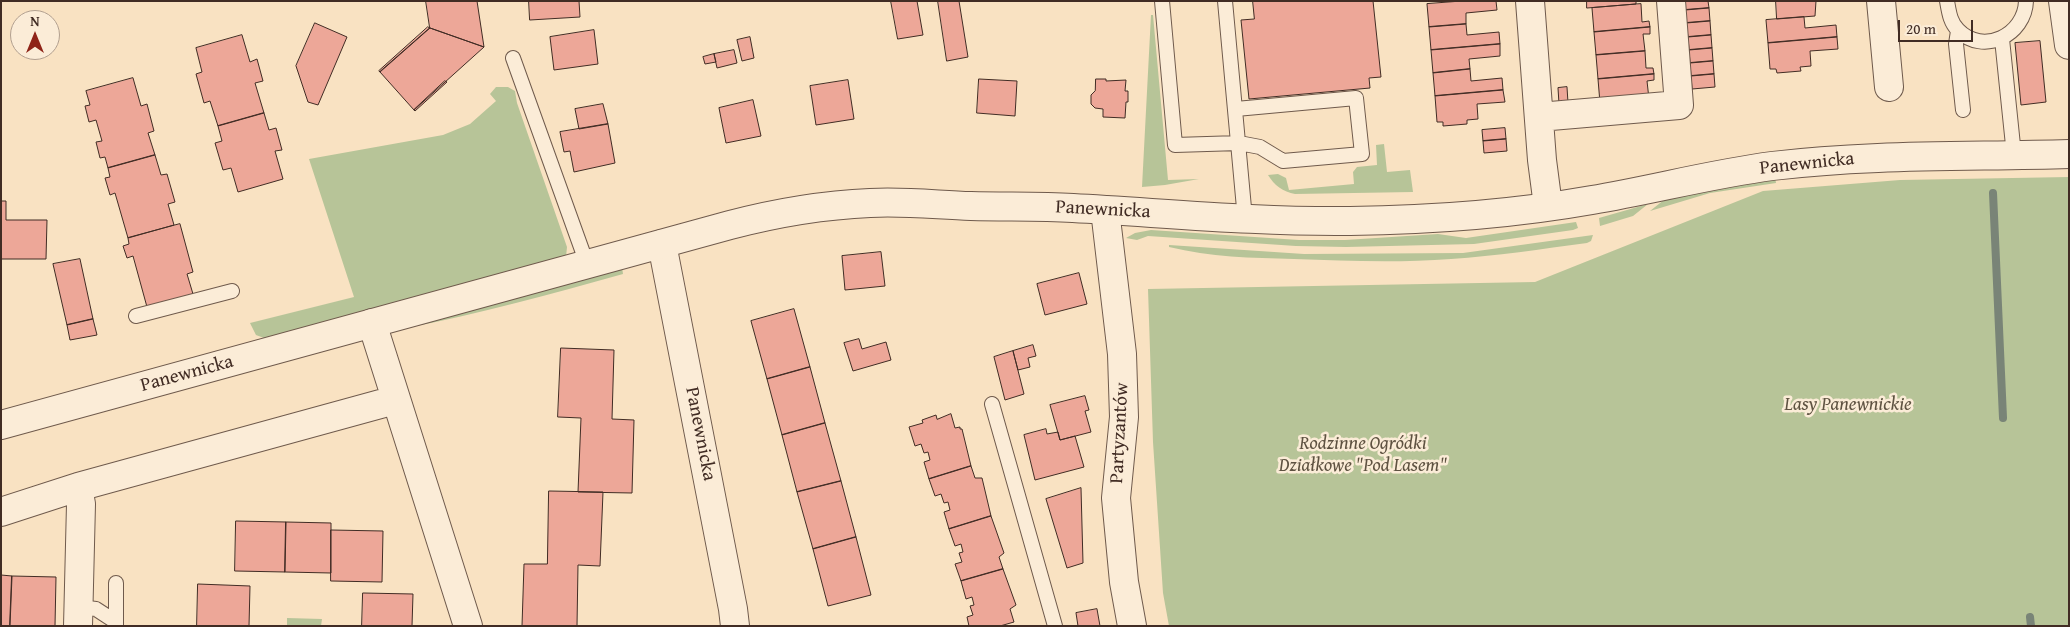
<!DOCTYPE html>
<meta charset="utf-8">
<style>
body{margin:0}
#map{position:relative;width:2070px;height:627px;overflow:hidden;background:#f9e2c2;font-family:"Gentium Book Plus",serif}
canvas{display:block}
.frame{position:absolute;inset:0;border:2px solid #412c24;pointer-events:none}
.north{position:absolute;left:10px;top:10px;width:50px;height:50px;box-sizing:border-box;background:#fbecd7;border:1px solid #b19f8f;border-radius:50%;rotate:0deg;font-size:14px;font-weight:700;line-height:20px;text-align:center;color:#412c24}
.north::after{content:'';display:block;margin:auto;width:18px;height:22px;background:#8f2418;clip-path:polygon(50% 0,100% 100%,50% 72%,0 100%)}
.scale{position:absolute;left:1898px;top:20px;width:75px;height:22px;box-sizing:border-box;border:2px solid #412c24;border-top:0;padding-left:6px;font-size:15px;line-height:18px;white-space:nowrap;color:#412c24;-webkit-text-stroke:4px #fbecd7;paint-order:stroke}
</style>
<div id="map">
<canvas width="2070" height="627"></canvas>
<div class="frame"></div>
<div class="north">N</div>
<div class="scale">20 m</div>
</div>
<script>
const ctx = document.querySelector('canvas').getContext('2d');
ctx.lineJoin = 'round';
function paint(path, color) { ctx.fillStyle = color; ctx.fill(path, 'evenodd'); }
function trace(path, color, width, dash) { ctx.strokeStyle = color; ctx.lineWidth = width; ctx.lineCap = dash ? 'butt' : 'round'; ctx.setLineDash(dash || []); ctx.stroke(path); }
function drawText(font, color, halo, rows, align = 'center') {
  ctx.font = font + ' "Gentium Book Plus",serif'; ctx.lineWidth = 5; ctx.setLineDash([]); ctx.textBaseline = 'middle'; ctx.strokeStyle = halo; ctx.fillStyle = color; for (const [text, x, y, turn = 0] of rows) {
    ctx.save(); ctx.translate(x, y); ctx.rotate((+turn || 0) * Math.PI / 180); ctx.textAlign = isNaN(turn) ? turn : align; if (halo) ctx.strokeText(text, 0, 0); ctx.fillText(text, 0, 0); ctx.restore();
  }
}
const green = new Path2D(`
 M 1151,15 L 1153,15 L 1168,180 L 1199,179 L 1165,185 L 1142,187 Z
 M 496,87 L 508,87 L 515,91 L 517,103 L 567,247 L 566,257 L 290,335 L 264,338 L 256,335 L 250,323 L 354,297 L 309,159 L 443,135 L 470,124 L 496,101 L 490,94 Z
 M 1384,144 L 1387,172 L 1410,170 L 1413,192 L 1295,194 C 1283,192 1274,185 1268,175 L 1278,174 L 1286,178 L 1289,190 L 1354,184 L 1353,172 L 1357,167 L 1377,165 L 1376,145 Z
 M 1775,177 L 1776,183 L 1710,193 L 1650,211 L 1665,199 Z
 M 2069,177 L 2069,626 L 1169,626 L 1163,593 L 1153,442 L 1148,289 L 1535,282 L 1763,191 L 1900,180 Z
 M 1648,204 L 1633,216 L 1600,226 L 1599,218 Z
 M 1576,222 L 1578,228 L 1573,230 L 1474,244 L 1346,247 L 1296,246 L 1148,236 L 1137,240 L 1126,238 L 1135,233 L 1151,230 L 1299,240 L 1345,240 L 1438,234 L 1466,238 Z
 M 1593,235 L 1591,241 L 1587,243 C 1542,249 1496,256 1451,259 C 1399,263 1346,261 1294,259 C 1252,258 1210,257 1169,247 L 1169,245 L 1304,254 L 1463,253 Z
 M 622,267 L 623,274 C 551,294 479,314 406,328 Z
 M 287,618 L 322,619 L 321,626 L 287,626 Z`);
const stream = new Path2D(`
 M 1993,193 L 2003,418
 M 2030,617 L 2031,626`);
const building = new Path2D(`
 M 426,1 L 477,1 L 484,47 L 430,28 Z
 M 529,1 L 579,1 L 580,17 L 530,20 Z
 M 891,1 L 917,1 L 923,35 L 898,39 Z
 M 938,1 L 959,1 L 968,57 L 947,61 Z
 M 1253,1 L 1373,1 L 1381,77 L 1369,78 L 1370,88 L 1249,99 L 1241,20 L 1254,19 Z
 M 1462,1 L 1496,1 L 1497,10 L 1466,13 L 1466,24 L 1429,27 L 1427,4 Z
 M 1587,1 L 1636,1 L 1636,4 L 1587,8 Z
 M 1684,1 L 1708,1 L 1709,8 L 1685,10 Z
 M 1776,1 L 1816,1 L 1815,16 L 1777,19 Z
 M 1641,4 L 1642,22 L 1649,21 L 1650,27 L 1594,32 L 1592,8 Z
 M 1709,8 L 1710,21 L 1686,23 L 1685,10 Z
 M 1804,17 L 1805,28 L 1836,25 L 1837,37 L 1768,43 L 1766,20 Z
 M 1710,21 L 1711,35 L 1688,37 L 1686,23 Z
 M 315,23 L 347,37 L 318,105 L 308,102 L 296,66 Z
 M 1466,24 L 1467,35 L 1499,32 L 1500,44 L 1431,50 L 1429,27 Z
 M 428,27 L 430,28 L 380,72 L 379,71 Z
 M 1650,27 L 1650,34 L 1643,34 L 1645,51 L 1596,55 L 1594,32 Z
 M 430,28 L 484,47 L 414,110 L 380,72 Z
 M 594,30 L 598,64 L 554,70 L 550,37 Z
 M 242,35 L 250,62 L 257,59 L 263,81 L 255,83 L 264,113 L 218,126 L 210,101 L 204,103 L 196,74 L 202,72 L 196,48 Z
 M 1711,35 L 1712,48 L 1689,50 L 1688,37 Z
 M 750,37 L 754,58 L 742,61 L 737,40 Z
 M 1837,37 L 1838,49 L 1810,51 L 1811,66 L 1800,67 L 1801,71 L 1777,73 L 1776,69 L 1770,69 L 1768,43 Z
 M 2040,41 L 2046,102 L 2021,105 L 2015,43 Z
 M 1500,44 L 1500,56 L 1469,59 L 1470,69 L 1433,73 L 1431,50 Z
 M 1712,48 L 1713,61 L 1690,63 L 1689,50 Z
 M 734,50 L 737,63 L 717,68 L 714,54 Z
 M 1645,51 L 1646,68 L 1653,68 L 1654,74 L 1598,79 L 1596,55 Z
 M 714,54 L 716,62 L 705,64 L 703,57 Z
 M 1713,61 L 1714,74 L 1691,76 L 1690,63 Z
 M 1470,69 L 1471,81 L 1502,78 L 1503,90 L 1435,96 L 1433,73 Z
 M 1654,74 L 1654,80 L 1647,81 L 1649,99 L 1600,103 L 1598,79 Z
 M 1714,74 L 1715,87 L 1692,89 L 1691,76 Z
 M 133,78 L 141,106 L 147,104 L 154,131 L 148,133 L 155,155 L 108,168 L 105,157 L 100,158 L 96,142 L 102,141 L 96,120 L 89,122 L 85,106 L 90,105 L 86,91 Z
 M 979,79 L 1017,81 L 1015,116 L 977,113 Z
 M 1096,79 L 1106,79 L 1106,81 L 1126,80 L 1125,91 L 1128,91 L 1128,102 L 1126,102 L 1125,118 L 1103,117 L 1103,109 L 1095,108 L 1091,104 L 1091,95 L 1095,91 Z
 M 848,80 L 854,119 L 816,125 L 810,86 Z
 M 445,81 L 447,82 L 415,111 L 414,110 Z
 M 1567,87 L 1568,103 L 1559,104 L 1558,88 Z
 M 1503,90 L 1505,102 L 1477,104 L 1478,119 L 1467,120 L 1467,124 L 1443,126 L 1443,122 L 1437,122 L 1435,96 Z
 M 753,100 L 761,136 L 726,143 L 719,108 Z
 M 603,104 L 608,124 L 579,129 L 575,109 Z
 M 264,113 L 269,130 L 276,128 L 282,150 L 275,151 L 283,179 L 238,192 L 231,168 L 223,170 L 215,143 L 222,141 L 218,126 Z
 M 608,124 L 615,163 L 574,172 L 570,151 L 564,152 L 560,132 Z
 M 1505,128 L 1506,139 L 1483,141 L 1482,130 Z
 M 1506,139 L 1507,151 L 1484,153 L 1483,141 Z
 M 155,155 L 161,175 L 167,174 L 175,202 L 168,204 L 174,225 L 128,238 L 115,193 L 110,195 L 105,178 L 110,177 L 108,168 Z
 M 1,201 L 6,201 L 6,220 L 47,220 L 46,259 L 1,259 Z
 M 180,224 L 193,272 L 187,274 L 193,294 L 147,307 L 133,256 L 127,258 L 123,246 L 129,244 L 128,238 Z
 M 881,252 L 885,286 L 845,290 L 842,256 Z
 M 80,259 L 93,319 L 67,325 L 53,264 Z
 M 1079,273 L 1087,304 L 1045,315 L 1037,284 Z
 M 794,309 L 810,367 L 767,379 L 751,321 Z
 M 93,319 L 97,335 L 70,340 L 67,325 Z
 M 859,339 L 862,349 L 886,342 L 891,360 L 853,371 L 844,343 Z
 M 1033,345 L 1036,356 L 1028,358 L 1030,367 L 1018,370 L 1013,351 Z
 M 561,348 L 614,350 L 612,419 L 634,420 L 632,493 L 578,492 L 581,418 L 558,417 Z
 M 1013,351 L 1024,394 L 1005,400 L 994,357 Z
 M 810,367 L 825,423 L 782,435 L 767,379 Z
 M 1085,396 L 1089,410 L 1085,411 L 1091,432 L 1060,440 L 1050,405 Z
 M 951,414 L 955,428 L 960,427 L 960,429 L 962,429 L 971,466 L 929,479 L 924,462 L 930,460 L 928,452 L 924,453 L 921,444 L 915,446 L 909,427 L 923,423 L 922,420 L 936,415 L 937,419 Z
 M 825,423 L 841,481 L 797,492 L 782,435 Z
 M 1046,429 L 1047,434 L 1058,432 L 1060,440 L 1075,436 L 1084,467 L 1035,480 L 1024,435 Z
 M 971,466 L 975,478 L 982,478 L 991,516 L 949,529 L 944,512 L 950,510 L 948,502 L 944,503 L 941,494 L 935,496 L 929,479 Z
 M 841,481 L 856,537 L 813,549 L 797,492 Z
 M 1081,488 L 1083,563 L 1067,568 L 1046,499 Z
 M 549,491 L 603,492 L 600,566 L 578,565 L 577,626 L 522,626 L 524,564 L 547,564 Z
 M 991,516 L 1004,553 L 999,557 L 1003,569 L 961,581 L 955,564 L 962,562 L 959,553 L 963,552 L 961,544 L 955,546 L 949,529 Z
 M 236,521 L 286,522 L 285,572 L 235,571 Z
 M 286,522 L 331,523 L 331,573 L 285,572 Z
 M 331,530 L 383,531 L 382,582 L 331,581 Z
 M 856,537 L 871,595 L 828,606 L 813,549 Z
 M 1003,569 L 1016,605 L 1010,609 L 1014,622 L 1000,626 L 969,626 L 967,617 L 973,615 L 970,606 L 974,605 L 972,597 L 966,599 L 961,581 Z
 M 1,575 L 12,576 L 10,626 L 1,626 Z
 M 12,576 L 56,577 L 55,626 L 10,626 Z
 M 198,584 L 250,586 L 249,626 L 197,626 Z
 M 363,593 L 413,594 L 412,626 L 362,626 Z
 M 1097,609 L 1100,626 L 1078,626 L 1076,613 Z`);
const service = new Path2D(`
 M 1162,1 L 1175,145 L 1239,143 L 1260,147 L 1283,161 L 1362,154 L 1356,98 L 1236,109
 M 1225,1 L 1245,219
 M 1947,1 C 1949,12 1950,22 1958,30 C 1983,56 2025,35 2026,1
 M 1958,31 L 1956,44 L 1963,110
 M 2002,39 L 2014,155
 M 513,58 L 587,264
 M 136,316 L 232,291
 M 992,404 L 1055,626
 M 79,607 L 96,609 L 116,622
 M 116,626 L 116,583`);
const minor = new Path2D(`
 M 1530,1 L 1542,160 L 1548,206
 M 1881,1 L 1889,87
 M 2063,1 L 2069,45
 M 1539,117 L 1679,105 L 1671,1
 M 1105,210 L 1122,354 L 1124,417 L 1116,498 L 1124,582 L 1132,626
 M 662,244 L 733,609 L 735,626
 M 372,323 L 468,626
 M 1,512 L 78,487
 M 78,626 L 81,504 L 78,487 L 395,400`);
const tertiary = new Path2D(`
 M 1,425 L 730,225 C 776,213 823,205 870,203 C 904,201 938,205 971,206 C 1005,207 1039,206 1073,208 C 1165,213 1257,222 1350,221 C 1430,220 1513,214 1592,200 C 1652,190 1711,174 1772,166 C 1871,154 1969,157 2069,154`);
const streetNames = [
 ["Panewnicka",1807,164,-6],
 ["Panewnicka",1103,210,3],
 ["Panewnicka",187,374,-15],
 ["Partyzantów",1120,433,-87],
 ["Panewnicka",700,434,79]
];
const parkNames = [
 ["Lasy Panewnickie",1848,405],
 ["Rodzinne Ogródki",1363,444],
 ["Działkowe \"Pod Lasem\"",1363,466]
];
paint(green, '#b7c498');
trace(stream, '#798477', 8);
paint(building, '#eda798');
trace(building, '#412c24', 1);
trace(service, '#6f5a4c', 16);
trace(minor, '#6f5a4c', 30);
trace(tertiary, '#6f5a4c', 30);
trace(service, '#fbecd7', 14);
trace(minor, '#fbecd7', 28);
trace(tertiary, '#fbecd7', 28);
drawText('19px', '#412c24', '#fbecd7', streetNames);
drawText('italic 19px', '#5e5241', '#fbecd7', parkNames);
</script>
